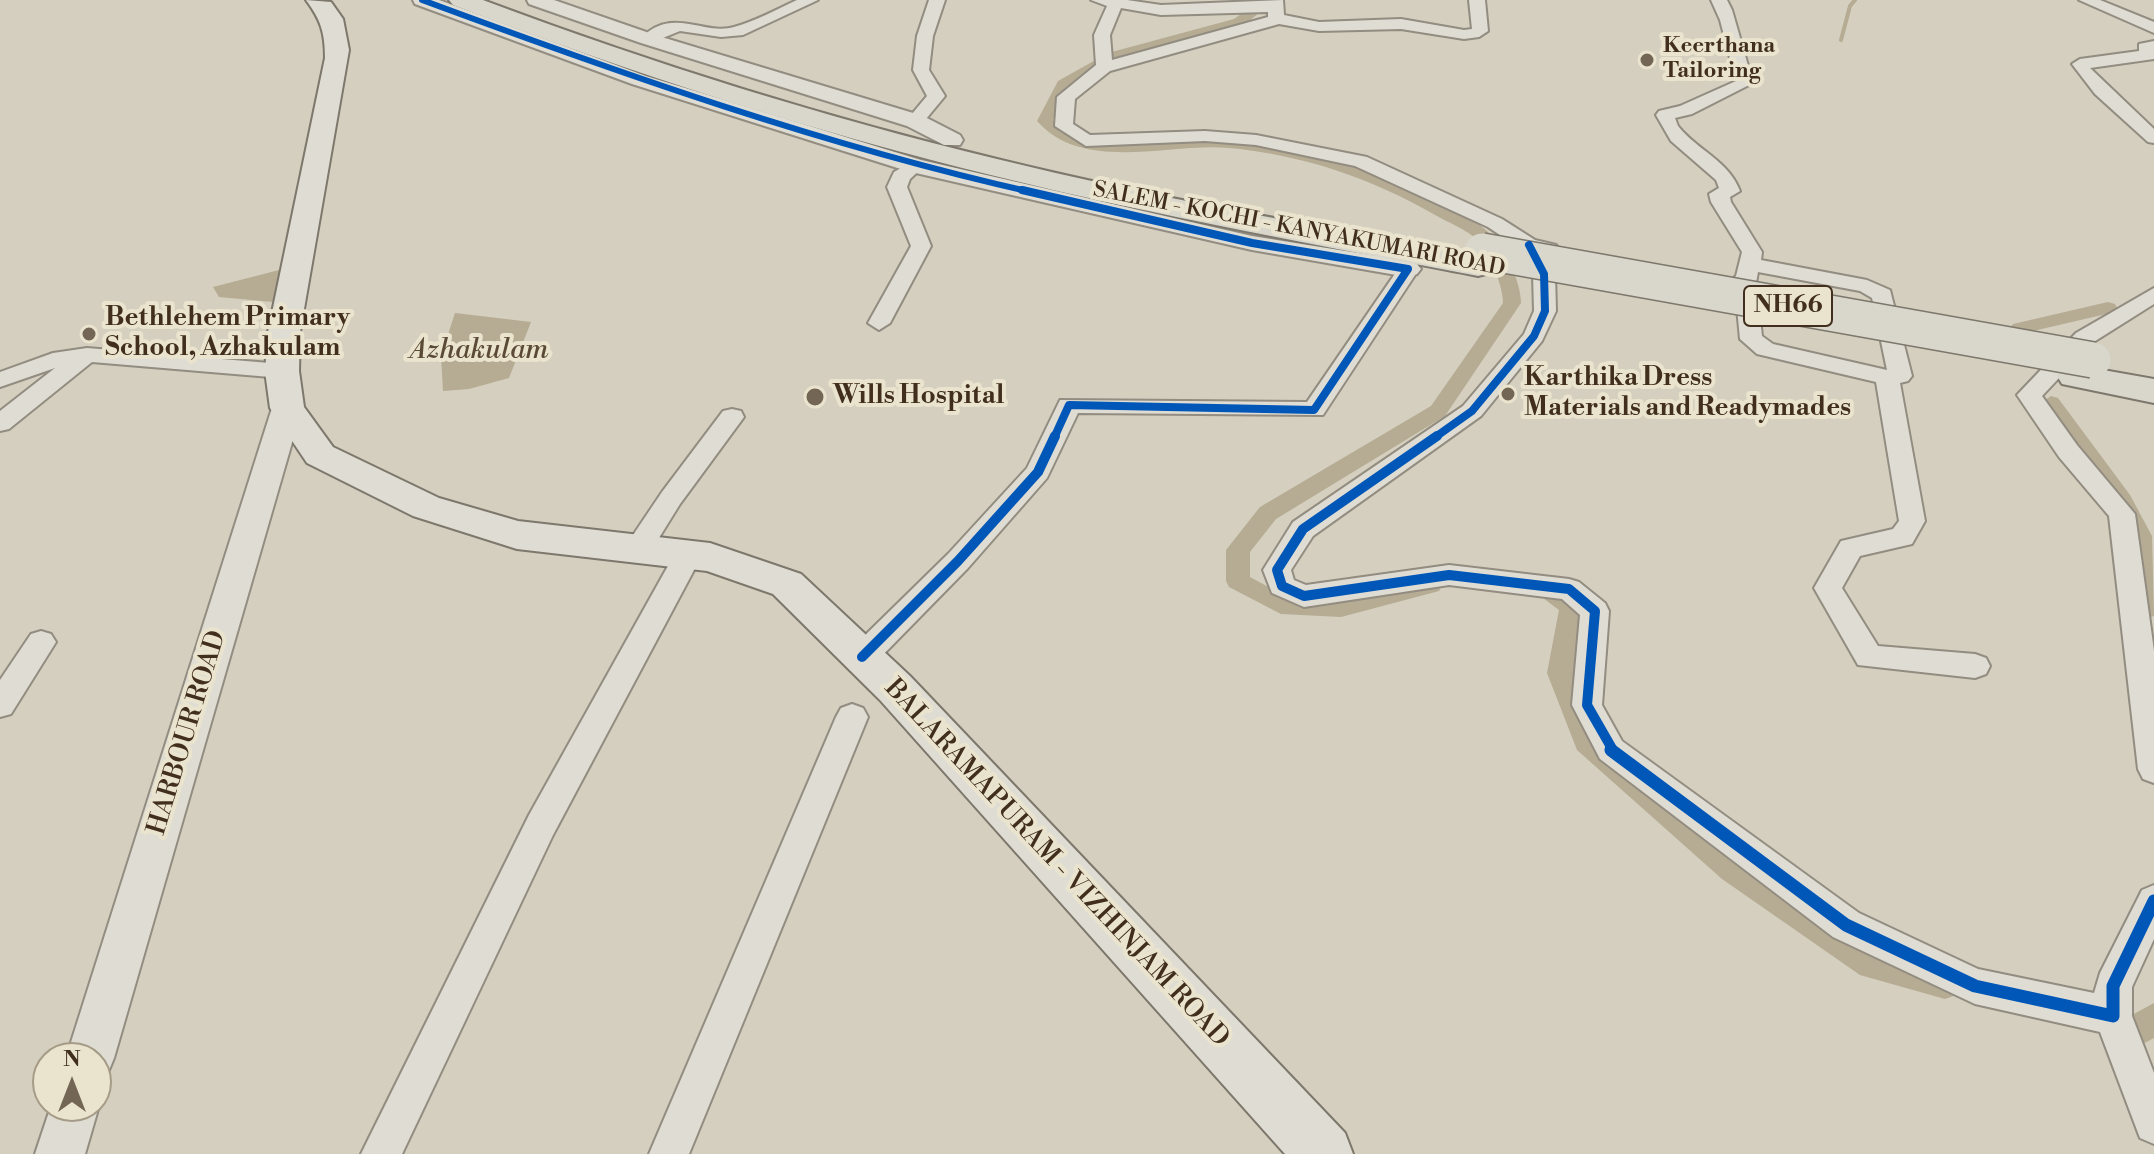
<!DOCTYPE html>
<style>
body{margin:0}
#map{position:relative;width:2154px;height:1154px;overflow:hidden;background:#d4cfbe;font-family:"Libre Bodoni",serif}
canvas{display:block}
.north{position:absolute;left:32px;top:1042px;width:80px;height:80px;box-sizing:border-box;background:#eae4ce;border:2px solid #a69b87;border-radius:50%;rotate:0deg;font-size:22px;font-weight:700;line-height:32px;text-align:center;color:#412e1d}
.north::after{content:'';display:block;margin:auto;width:28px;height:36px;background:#746655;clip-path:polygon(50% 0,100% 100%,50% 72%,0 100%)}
</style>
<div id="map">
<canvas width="2154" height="1154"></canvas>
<div class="north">N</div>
</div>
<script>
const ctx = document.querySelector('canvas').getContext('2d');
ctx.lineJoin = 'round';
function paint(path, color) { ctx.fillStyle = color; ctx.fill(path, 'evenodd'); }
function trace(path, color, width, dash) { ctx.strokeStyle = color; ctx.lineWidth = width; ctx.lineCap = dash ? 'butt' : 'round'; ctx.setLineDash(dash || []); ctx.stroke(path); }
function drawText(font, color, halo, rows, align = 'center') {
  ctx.font = font + ' "Libre Bodoni",serif'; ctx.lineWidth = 8; ctx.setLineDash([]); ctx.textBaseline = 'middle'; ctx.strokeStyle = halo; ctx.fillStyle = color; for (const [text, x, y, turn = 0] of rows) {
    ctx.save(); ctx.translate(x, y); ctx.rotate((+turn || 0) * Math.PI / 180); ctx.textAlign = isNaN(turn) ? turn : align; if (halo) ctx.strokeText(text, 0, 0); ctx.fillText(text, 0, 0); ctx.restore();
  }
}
const water = new Path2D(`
 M 283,269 L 273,302 L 219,297 L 213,287 Z
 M 455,313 L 531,322 L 509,378 L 469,389 L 443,391 L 441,356 Z`);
const stream = new Path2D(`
 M 1841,40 L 1850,6 L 1855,0`);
const canal = new Path2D(`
 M 1248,0 L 1260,0 L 1265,8 L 1244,25 L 1118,59 L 1069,87 L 1053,120 C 1104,158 1167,135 1225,138 C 1305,143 1382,171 1452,210 C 1464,217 1478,222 1488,232 C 1504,247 1521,281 1521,303 L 1445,416 L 1276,519 L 1250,552 L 1250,577 L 1285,596 L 1341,599 L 1430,576 L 1439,579 L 1442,585 L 1439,591 L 1341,617 L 1281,614 L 1229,587 L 1226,581 L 1226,550 L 1260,507 L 1431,406 L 1503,303 C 1503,284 1488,250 1474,237 C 1463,228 1449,223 1437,216 C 1373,179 1304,155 1230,148 C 1170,142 1084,174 1037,121 L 1058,81 L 1108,53 L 1234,19 L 1251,7 Z
 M 2108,302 L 2115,304 L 2117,308 L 2115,312 L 2020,334 L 2010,328 L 2013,324 Z
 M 2051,396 L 2058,398 L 2130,495 L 2152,536 L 2154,616 L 2146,618 L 2137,616 L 2134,609 C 2133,586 2135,562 2129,540 C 2115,489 2068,448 2041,403 Z
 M 1534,579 C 1553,582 1574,589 1584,607 L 1573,673 L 1598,735 L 1742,861 L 1878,951 L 1956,973 L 1961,984 L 1956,995 L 1945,999 L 1860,975 L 1722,879 L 1577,750 L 1547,673 L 1559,610 L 1543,598 L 1525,594 L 1522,588 L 1525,582 Z
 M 2154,1003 L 2154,1038 L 2133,1049 L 2121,1045 L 2117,1033 L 2121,1021 Z`);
const minor = new Path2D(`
 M 797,0 L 818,0 L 743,35 L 721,37 L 680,31 L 648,44 L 640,39 C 672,5 704,36 734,27 C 756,21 777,9 797,0 Z
 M 929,0 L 945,0 L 933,36 L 929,70 L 945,96 L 921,125 L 915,126 L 906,121 L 927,96 L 913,70 L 917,36 Z
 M 1091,0 L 1127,0 L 1161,5 L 1283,0 L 1284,15 L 1319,22 L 1401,19 L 1464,30 L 1472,29 L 1469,0 L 1485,0 L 1488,31 L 1479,37 L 1464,39 L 1401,29 L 1319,31 L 1279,24 L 1110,71 L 1075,99 L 1073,124 L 1090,135 L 1205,131 L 1256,135 L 1367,157 L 1502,219 L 1535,240 L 1556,245 L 1559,249 L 1556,253 L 1545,254 L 1555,274 L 1556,311 L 1542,341 L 1481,416 L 1313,536 L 1291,570 L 1294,580 L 1306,585 L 1449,565 L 1569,579 L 1579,582 L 1605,603 L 1609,611 L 1602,705 L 1622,741 L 1859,913 L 1978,969 L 2094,993 L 2100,973 L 2142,890 L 2154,885 L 2154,939 L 2132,987 L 2132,1016 L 2154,1073 L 2154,1144 L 2140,1138 L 2100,1032 L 1975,1004 L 1833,937 L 1600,759 L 1572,705 L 1580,615 L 1562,599 L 1449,585 L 1304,607 L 1272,593 L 1263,570 L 1293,522 L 1463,406 L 1524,334 L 1534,311 L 1533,274 L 1521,249 L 1488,227 L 1355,166 L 1256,145 L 1205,141 L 1086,146 L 1055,126 L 1057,97 L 1096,65 L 1094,35 L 1107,6 ZM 1121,8 L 1161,15 L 1268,12 L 1268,17 L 1112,60 L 1110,35 Z
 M 1711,0 L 1727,0 L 1732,10 L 1753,83 L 1692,114 L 1675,118 L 1678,126 C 1698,151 1728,160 1740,191 L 1730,197 L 1731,202 L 1762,252 L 1761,260 L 1867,280 L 1890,290 L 1912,376 L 1908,381 L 1900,383 L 1925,521 L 1912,544 L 1860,556 L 1842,588 L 1878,646 L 1975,654 L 1986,658 L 1990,666 L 1986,674 L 1975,678 L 1858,665 L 1814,588 L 1841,541 L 1893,529 L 1899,521 L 1876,382 L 1757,354 L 1740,339 L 1735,287 L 1728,282 L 1736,276 L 1742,252 L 1711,202 L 1709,194 L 1719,188 L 1716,180 L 1671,141 L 1656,115 L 1659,111 L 1680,106 L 1736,81 L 1720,20 ZM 1758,272 L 1860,291 L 1872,298 L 1887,370 L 1773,344 L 1762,336 L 1756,283 Z
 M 2079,0 L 2100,0 L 2154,22 L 2154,33 Z
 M 2154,41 L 2154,59 L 2090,68 L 2154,129 L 2154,143 L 2148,142 L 2095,94 L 2072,64 L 2080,59 L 2139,51 L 2139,44 Z
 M 915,160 L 924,166 L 910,179 L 907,187 L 931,246 L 890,323 L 879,330 L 868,323 L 911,246 L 887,187 L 894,172 Z
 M 1408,263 L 1419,269 L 1323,415 L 1078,413 L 1047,478 L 968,568 L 873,665 L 862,669 L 851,665 L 847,657 L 851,649 L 948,554 L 1027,468 L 1060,400 L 1307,402 L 1401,265 Z
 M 2154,288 L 2154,304 L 2092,343 L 2042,396 L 2077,445 L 2135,514 L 2154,651 L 2154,783 L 2143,779 L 2138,769 L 2109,516 L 2059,457 L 2017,395 L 2076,333 Z
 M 87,348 L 282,364 L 290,366 L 294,371 L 290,376 L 282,378 L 92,362 L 9,429 L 0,431 L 0,411 L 55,368 L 0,387 L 0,372 L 53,353 Z
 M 732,409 L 741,411 L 744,417 L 680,504 L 649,554 L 639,557 L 629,554 L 625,547 L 662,492 L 723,411 Z
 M 688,545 L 698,548 L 702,555 L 553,835 L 402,1154 L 361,1154 L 529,815 L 678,548 Z
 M 41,631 L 51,634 L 56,642 L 11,714 L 0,717 L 0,680 L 31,634 Z
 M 852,704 L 863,708 L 868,717 L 689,1154 L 649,1154 L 836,717 L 841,708 Z`);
const tertiary = new Path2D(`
 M 413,0 L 439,0 L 646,76 L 921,160 L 1252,236 L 1408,261 L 1417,264 L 1421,269 L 1417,274 L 1408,277 L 1252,250 L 907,171 L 632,84 L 415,4 Z
 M 527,0 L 554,0 L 655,35 L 923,116 L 960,135 L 963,140 L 960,145 L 944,145 L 907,126 L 641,43 L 529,4 Z
 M 287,399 L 297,401 L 302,408 L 114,1058 L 107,1075 L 96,1079 L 96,1058 L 66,1058 L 272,408 L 277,401 Z
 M 96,1098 L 99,1106 L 85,1154 L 35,1154 L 51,1106 L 96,1106 Z`);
const secondary = new Path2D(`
 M 306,0 L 331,2 L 343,19 L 349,50 L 300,332 L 299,371 L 304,407 L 333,447 L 439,498 L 518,521 L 710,543 L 801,574 L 910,676 L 1345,1133 L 1353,1154 L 1285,1154 L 880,700 L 773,594 L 707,571 L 517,549 L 413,516 L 307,463 L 270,408 L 265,371 L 268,332 L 325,58 C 325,33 321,20 306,0 Z`);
const trunk = new Path2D(`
 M 449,0 L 483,0 C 651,63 823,117 997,159 C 1156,198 1317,226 1478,256 L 1490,259 L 1495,266 L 1490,273 L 1478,276 C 1318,245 1157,216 999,177 C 813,132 631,73 453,5 Z
 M 2075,365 L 2154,379 L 2154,403 L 2062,384 L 2057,376 L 2062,368 Z`);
const trunkBridge = new Path2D(`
 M 1482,251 L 2093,360`);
const cyclewayFar3 = new Path2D(`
 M 422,0 C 622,74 822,145 1031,192`);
const cyclewayFar2 = new Path2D(`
 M 1022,190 L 1252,243 L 1408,269 L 1314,410 L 1069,405 L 1054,438
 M 1434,438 L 1472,411 L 1534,336 L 1545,311 L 1544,274 L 1529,245`);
const cyclewayFar1 = new Path2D(`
 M 1437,436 L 1303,529 L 1277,570 L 1282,586 L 1304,596 L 1449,575 L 1569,589 L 1595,611 L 1587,705 L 1614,752
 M 862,657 L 958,561 L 1038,472 L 1055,436`);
const cycleway = new Path2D(`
 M 1611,750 L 1846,925 L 1975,986 L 2113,1016 L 2113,986 L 2154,901`);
const markers = [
 [1647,60,8,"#746655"],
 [89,334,8,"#746655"],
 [1508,394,8,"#746655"],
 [815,397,10,"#746655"]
];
const farPoinames = [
 ["Keerthana",1663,47],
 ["Tailoring",1663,72]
];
const farStreetnames = [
 ["SALEM - KOCHI - KANYAKUMARI ROAD",1299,230,11]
];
const shields = [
 [1788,306,88]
];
const shieldNames = [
 ["NH66",1788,306]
];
const poiNames = [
 ["Bethlehem Primary",105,319],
 ["School, Azhakulam",105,349],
 ["Karthika Dress",1524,379],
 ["Materials and Readymades",1524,409],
 ["Wills Hospital",833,397]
];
const streetNames = [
 ["HARBOUR ROAD",188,733,-73],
 ["BALARAMAPURAM - VIZHINJAM ROAD",1056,864,47]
];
const waterNames = [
 ["Azhakulam",479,351]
];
paint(water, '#b6ab93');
trace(stream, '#b6ab93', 4);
paint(canal, '#b6ab93');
trace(minor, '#928c81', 4);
trace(tertiary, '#928c81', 4);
trace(secondary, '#7d776c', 4);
trace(trunk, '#7d776c', 4);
paint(minor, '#dfddd3');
paint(tertiary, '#dfddd3');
paint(secondary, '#dfddd3');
paint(trunk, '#d9d7cc');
trace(trunkBridge, '#7d776c', 38, []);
trace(trunkBridge, '#d9d7cc', 35);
trace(cyclewayFar3, '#0057b8', 6);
trace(cyclewayFar2, '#0057b8', 8);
trace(cyclewayFar1, '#0057b8', 10);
trace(cycleway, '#0057b8', 13);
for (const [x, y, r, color] of markers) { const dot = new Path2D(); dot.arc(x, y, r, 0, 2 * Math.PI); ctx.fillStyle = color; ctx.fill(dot); trace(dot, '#eae4ce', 3); }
drawText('bold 22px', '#412e1d', '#eae4ce', farPoinames, 'left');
drawText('22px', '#412e1d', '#eae4ce', farStreetnames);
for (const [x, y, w] of shields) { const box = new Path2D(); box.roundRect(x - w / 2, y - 20, w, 40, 6); ctx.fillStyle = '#eae4ce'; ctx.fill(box); trace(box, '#412e1d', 2); }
drawText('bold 24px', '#412e1d', null, shieldNames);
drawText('bold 26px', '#412e1d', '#eae4ce', poiNames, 'left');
drawText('26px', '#412e1d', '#eae4ce', streetNames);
drawText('italic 28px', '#5b4a36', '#eae4ce', waterNames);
</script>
